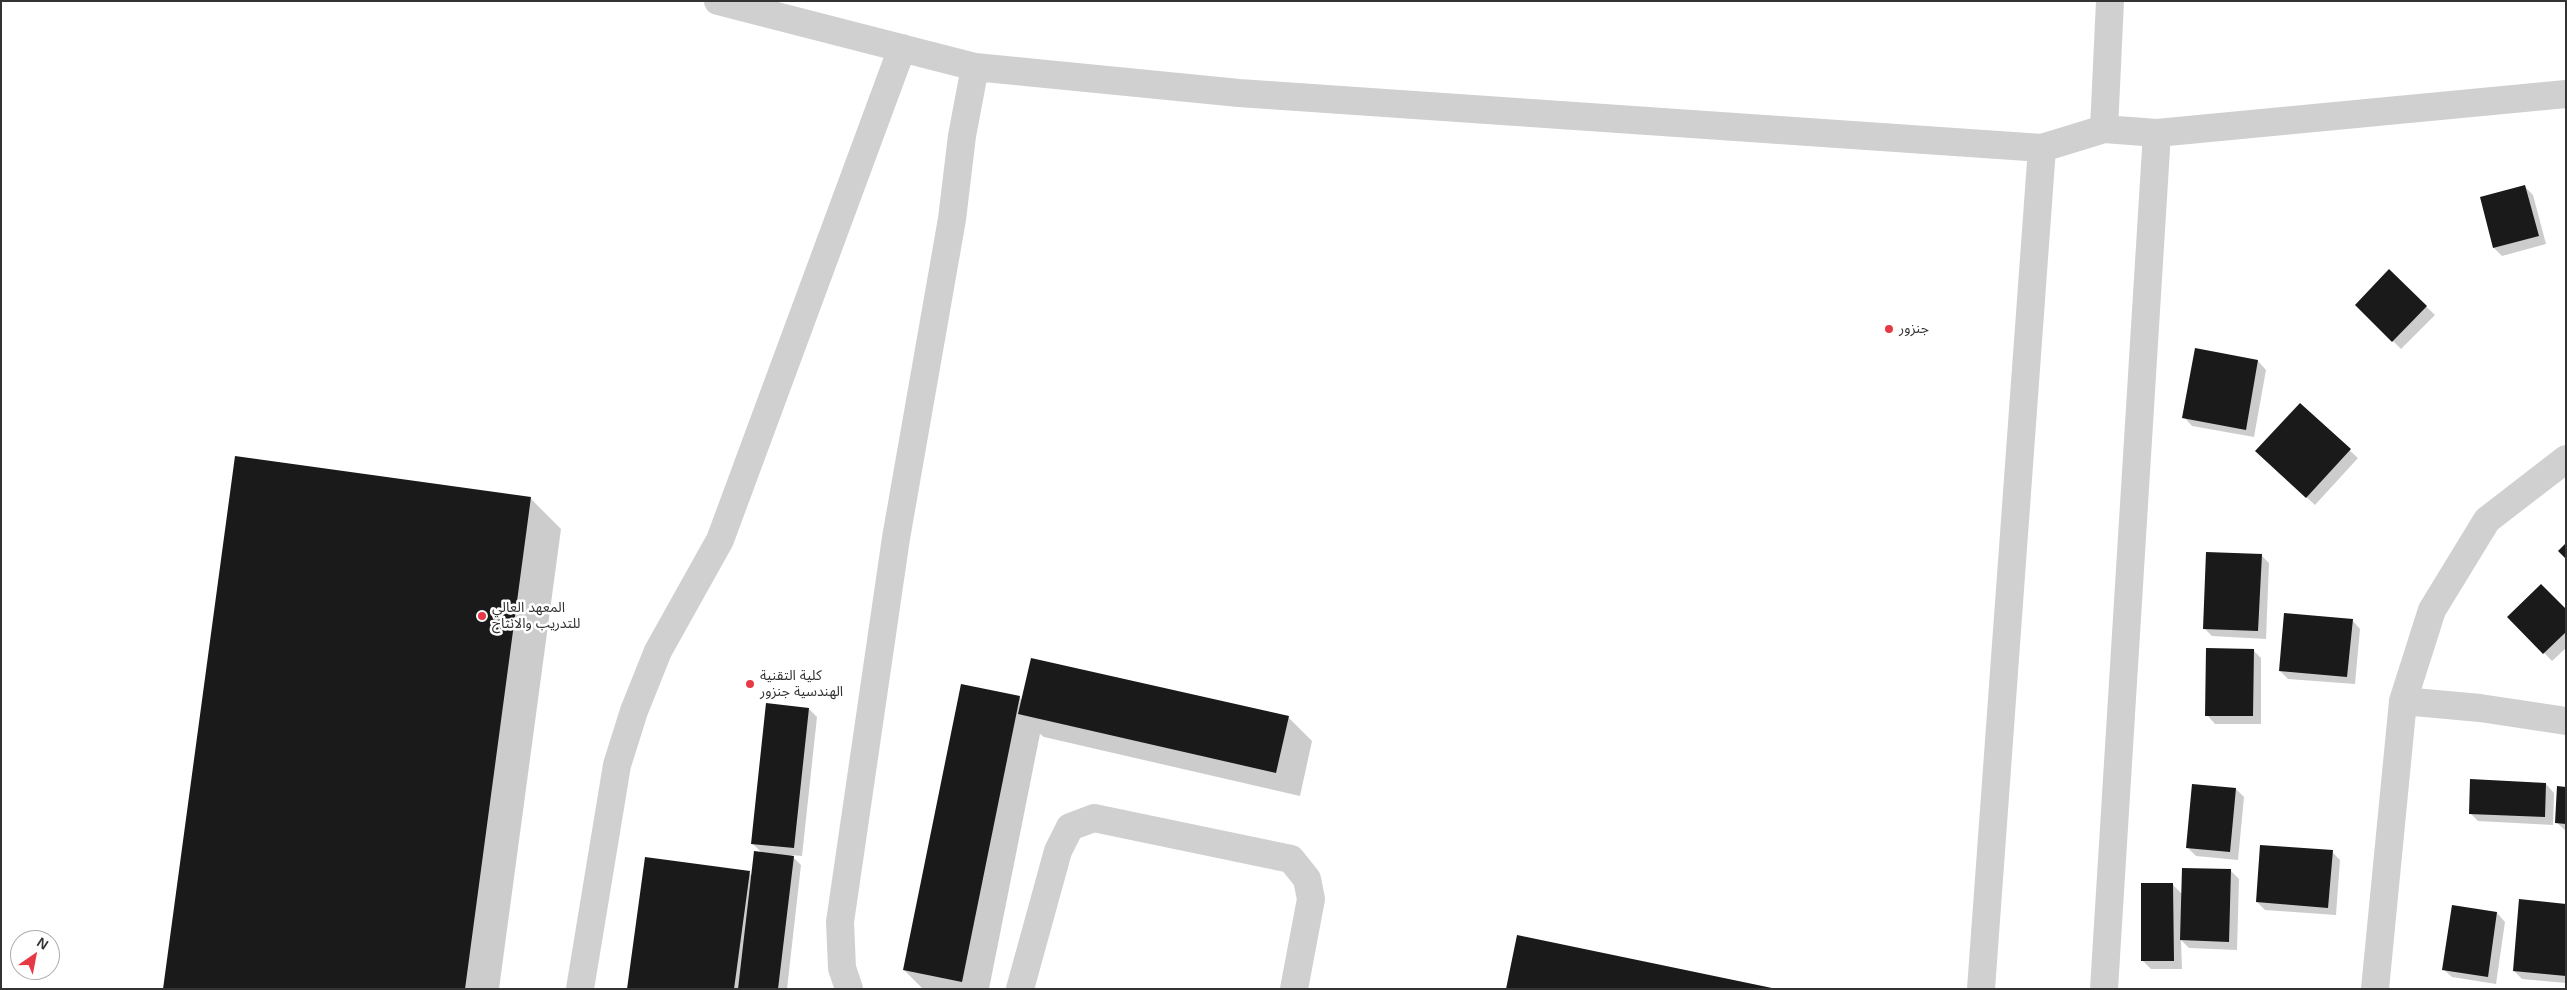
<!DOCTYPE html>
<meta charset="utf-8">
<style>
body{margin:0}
#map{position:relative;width:2567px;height:990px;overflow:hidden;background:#fff;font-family:Arial,sans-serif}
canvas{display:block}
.frame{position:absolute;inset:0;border:2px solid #333;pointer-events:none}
.north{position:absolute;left:10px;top:930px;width:50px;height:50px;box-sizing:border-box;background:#fff;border:1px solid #adadad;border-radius:50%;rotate:33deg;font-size:14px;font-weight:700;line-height:20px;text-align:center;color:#333}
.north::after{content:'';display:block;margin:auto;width:18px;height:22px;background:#e63946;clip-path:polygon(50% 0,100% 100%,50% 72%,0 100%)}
</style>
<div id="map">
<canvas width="2567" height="990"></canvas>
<div class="frame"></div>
<div class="north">N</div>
</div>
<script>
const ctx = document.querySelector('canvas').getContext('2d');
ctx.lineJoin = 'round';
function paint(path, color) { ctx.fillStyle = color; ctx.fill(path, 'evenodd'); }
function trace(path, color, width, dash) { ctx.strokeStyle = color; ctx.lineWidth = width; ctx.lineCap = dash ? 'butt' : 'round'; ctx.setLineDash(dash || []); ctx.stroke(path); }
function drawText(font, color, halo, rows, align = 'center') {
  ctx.font = font + ' Arial,"Noto Sans Arabic",sans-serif'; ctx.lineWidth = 5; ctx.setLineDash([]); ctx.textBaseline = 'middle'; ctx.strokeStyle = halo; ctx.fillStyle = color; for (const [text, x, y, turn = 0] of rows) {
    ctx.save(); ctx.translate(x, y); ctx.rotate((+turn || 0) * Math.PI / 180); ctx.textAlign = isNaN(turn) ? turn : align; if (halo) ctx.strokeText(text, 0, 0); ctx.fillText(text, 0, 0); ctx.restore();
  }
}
const shadow = new Path2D(`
 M 2525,187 L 2533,195 L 2546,244 L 2502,256 L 2494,248 Z
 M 2389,271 L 2435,315 L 2401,349 L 2357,305 Z
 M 2196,350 L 2258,361 L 2266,370 L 2254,437 L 2192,426 L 2184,417 Z
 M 2300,405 L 2358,458 L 2315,505 L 2265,459 Z
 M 531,499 L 561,529 L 499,989 L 165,989 Z
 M 2261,555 L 2269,563 L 2266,639 L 2212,636 L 2204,628 Z
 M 2566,611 L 2566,648 L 2552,661 L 2509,617 Z
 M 2352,620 L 2360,629 L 2355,684 L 2288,679 L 2280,671 Z
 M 2253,650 L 2261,658 L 2261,724 L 2215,724 L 2207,715 Z
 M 1019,697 L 1023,701 L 1288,717 L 1312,741 L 1300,796 L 1044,737 L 1040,734 L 989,989 L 923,989 L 904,970 Z
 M 809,709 L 817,717 L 802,856 L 791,855 L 801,865 L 787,989 L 629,989 L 749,873 L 752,876 L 762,853 L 752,843 Z
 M 2546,784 L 2554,793 L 2553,825 L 2478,821 L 2470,813 Z
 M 2566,788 L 2566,831 L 2556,822 Z
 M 2236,789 L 2244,797 L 2238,860 L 2196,856 L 2188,848 Z
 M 2332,852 L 2340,860 L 2336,915 L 2265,910 L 2257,902 Z
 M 2231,871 L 2239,879 L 2237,950 L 2189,948 L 2181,940 L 2182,969 L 2151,969 L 2143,961 L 2173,885 L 2182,894 Z
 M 2566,905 L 2566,983 L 2522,979 L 2514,971 Z
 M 2497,913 L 2505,922 L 2496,984 L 2452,977 L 2443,969 Z`);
const building = new Path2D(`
 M 2525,185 L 2539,236 L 2493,248 L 2480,197 Z
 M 2389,269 L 2427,306 L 2392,342 L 2355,305 Z
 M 2195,348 L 2258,360 L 2246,430 L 2182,418 Z
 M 2300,403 L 2351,449 L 2306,498 L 2255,451 Z
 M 235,456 L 531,497 L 465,989 L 163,989 Z
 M 2566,543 L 2566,559 L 2558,551 Z
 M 2206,552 L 2262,554 L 2258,631 L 2203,629 Z
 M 2541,584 L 2566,609 L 2566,632 L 2543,654 L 2507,617 Z
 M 2284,613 L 2353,619 L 2347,677 L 2279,671 Z
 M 2206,648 L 2254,649 L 2253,716 L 2205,716 Z
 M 1031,658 L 1289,716 L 1276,773 L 1018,714 Z
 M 961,684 L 1020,696 L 962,982 L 903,970 Z
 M 766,703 L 809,708 L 794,848 L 751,844 Z
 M 2470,779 L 2546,783 L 2545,817 L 2469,814 Z
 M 2192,784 L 2236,788 L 2230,852 L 2186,848 Z
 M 2557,786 L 2566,787 L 2566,824 L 2555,823 Z
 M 2260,845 L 2333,850 L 2328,908 L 2256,902 Z
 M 754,851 L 794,856 L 778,989 L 738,989 Z
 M 645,857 L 750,871 L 734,989 L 627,989 Z
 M 2182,868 L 2231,869 L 2229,942 L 2180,940 Z
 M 2141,883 L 2173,883 L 2174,961 L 2141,961 Z
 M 2519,899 L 2566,904 L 2566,976 L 2513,971 Z
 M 2452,905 L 2497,912 L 2488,977 L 2442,970 Z
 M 1517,935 L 1772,988 L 1772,989 L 1506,989 Z`);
const minor = new Path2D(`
 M 718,1 L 975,67 L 1239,93 L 2042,148 L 2104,129 L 2157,133 L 2566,94
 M 2104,129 L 2110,1
 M 2403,701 L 2480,708 L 2566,721
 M 580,989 L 617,765 L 634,711 L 658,651 L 720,540 L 902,48
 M 849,989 L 842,968 L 840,922 L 896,538 L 952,219 L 962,136 L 975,67
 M 1020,989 L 1058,851 L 1070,827 L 1094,818 L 1291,859 L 1307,879 L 1311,899 L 1294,989
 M 1981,989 L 2042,148
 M 2104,989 L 2157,133
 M 2375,989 L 2403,701 L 2432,610 L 2487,520 L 2566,459`);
const markers = [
 [1889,329,5,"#e63946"],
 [482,616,5,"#e63946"],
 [750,684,5,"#e63946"]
];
const poiNames = [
 ["جنزور",1899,329],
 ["المعهد العالي",492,608],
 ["للتدريب والانتاج",492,624],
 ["كلية التقنية",760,676],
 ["الهندسية جنزور",760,692]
];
paint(shadow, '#0003');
paint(building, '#1a1a1a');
trace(minor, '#d0d0d0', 28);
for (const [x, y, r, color] of markers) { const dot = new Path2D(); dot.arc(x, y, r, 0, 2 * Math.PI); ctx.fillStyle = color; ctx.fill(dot); trace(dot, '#fff', 2); }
drawText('14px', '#333', '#fff', poiNames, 'left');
</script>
